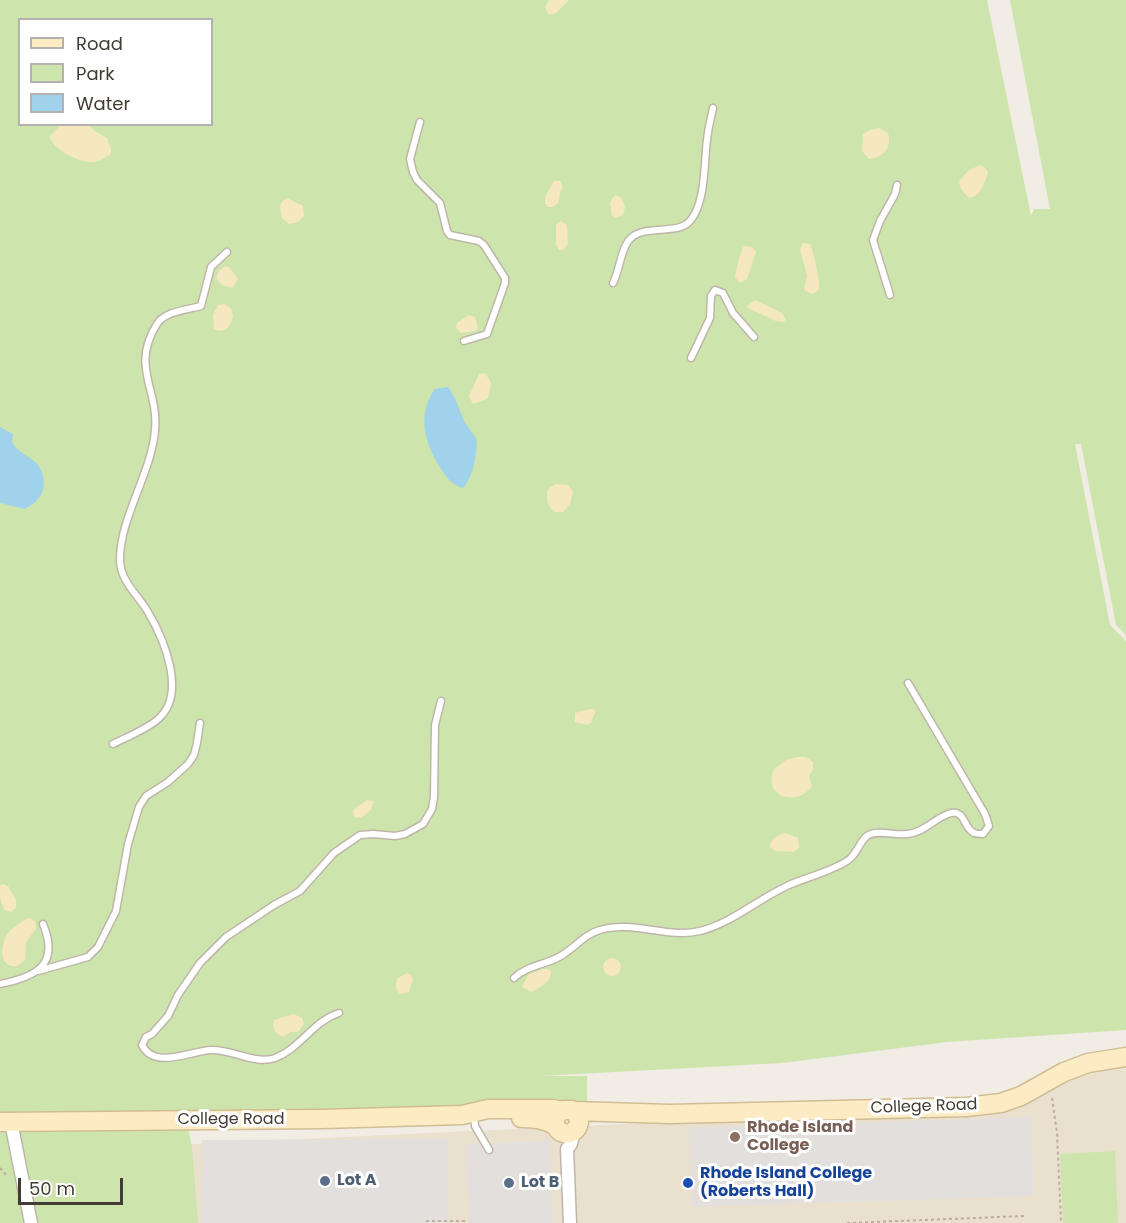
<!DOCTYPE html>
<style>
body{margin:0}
#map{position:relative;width:1126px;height:1223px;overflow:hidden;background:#f1ece4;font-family:Poppins,sans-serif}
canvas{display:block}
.legend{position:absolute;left:18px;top:18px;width:195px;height:108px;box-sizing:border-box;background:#fff;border:2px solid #b4b1ae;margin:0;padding:8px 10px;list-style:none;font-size:18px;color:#433c34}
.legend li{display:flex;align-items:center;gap:12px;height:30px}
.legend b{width:30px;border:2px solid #b4b1ae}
.scale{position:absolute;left:18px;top:1178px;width:105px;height:27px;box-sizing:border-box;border:3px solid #433c34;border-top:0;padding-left:8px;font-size:18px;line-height:21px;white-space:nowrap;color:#433c34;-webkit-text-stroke:4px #fff;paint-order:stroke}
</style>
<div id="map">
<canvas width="1126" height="1223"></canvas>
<ul class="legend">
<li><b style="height:8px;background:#fcebc3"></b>Road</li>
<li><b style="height:16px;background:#cee4ad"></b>Park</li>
<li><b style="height:16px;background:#a1d2ec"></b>Water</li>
</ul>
<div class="scale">50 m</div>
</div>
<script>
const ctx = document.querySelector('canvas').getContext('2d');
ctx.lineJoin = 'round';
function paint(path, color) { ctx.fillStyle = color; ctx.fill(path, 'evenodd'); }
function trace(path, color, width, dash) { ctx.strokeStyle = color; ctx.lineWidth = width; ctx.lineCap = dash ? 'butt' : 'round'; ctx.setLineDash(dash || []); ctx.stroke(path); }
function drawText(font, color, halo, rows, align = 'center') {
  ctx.font = font + ' Poppins,sans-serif'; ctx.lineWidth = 6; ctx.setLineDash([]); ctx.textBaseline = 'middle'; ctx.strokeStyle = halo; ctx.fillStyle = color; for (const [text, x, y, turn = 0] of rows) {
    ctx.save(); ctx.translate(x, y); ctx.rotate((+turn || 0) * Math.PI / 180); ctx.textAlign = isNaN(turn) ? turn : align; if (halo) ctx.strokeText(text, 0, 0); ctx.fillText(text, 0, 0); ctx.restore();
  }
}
const education = new Path2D(`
 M 1126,1069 L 1126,1223 L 0,1223 L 0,1153 L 689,1121 L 976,1116 L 993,1114 L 1024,1105 L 1082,1075 L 1095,1071 Z`);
const green = new Path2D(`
 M 0,0 L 987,0 L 1031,216 L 1034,209 L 1050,209 L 1010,0 L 1126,0 L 1126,635 L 1116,625 L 1081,444 L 1075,444 L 1110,625 L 1126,641 L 1126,1030 L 947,1042 L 782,1063 L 540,1076 L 587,1076 L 587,1104 L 186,1117 L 192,1147 L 198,1223 L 0,1223 ZM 20,20 L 212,20 L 212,124 L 20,124 Z
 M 1115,1151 L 1118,1223 L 1063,1223 L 1060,1154 Z`);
const sand = new Path2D(`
 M 549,0 L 569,0 L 556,13 L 549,15 L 545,8 Z
 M 62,124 L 89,125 L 93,130 L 107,138 L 111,149 L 111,154 C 105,158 99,162 93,162 C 81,164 51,149 50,136 Z
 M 879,128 L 888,133 C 892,148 884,157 869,159 L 862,151 L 863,134 L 870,130 Z
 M 981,165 L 986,169 L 988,173 C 983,185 982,195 969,198 L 961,189 L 959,181 L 969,170 Z
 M 554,181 L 560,181 L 563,188 L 560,192 L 559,202 L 553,207 L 548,207 L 545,204 L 545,197 Z
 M 616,195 L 621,198 L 625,207 L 623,215 L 616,218 L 612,216 L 610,203 L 613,197 Z
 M 287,198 L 303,206 L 304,216 L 298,222 L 289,224 L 282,218 C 280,210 278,202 287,198 Z
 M 561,221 L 567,225 L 568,244 L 563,250 L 559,250 L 556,245 L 556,224 Z
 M 803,243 L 810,244 C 813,249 820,282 819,287 C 818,292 816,292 812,294 L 804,290 L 807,275 L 800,250 Z
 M 744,246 L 752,247 L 756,252 L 747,279 L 740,283 L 735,277 C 736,271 741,249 744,246 Z
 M 225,266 L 229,267 L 238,279 L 233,288 L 222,285 L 216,278 L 219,271 Z
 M 755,300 L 782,313 L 786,319 L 784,322 L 776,321 L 746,307 Z
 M 225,304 L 231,308 L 233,315 C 232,325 225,335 214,329 L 213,315 L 218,305 Z
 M 469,315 L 475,317 L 478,328 L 476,331 L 461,333 L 456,328 L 457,323 Z
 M 485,373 L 491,382 C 489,399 490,399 473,404 L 469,396 L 479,374 Z
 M 555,484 L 568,485 L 573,491 L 570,504 L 563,512 L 554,512 C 548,507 545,497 548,489 Z
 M 590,709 L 596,710 L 591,723 L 587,725 L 575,722 L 575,713 Z
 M 797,757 L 806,757 L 813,762 L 813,770 L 809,776 L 812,786 C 798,807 762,798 774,769 L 786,760 Z
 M 367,800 L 374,801 L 371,810 L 361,818 L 354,817 L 353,810 Z
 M 785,833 L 798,838 L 799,848 L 793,852 L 775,851 L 770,847 C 770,839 778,835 785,833 Z
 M 2,884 L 8,886 L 16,900 L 16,908 L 11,912 L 4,910 L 0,898 L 0,886 Z
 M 29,918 L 35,921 L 36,929 L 26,942 L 25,960 L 17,966 C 0,968 0,949 6,936 C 10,929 22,921 29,918 Z
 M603 967a9 9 0 1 1 18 0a9 9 0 1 1-18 0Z
 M 543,969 L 548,969 L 551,971 C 552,982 540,987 532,992 L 522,987 L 528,975 Z
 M 407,973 L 411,975 L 413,979 L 409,992 L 400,994 C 395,989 395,984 398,978 Z
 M 294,1014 L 302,1018 L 304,1024 L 298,1032 L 291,1032 L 283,1037 L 275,1032 L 273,1025 L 274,1020 Z`);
const parking = new Path2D(`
 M 1031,1117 L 1034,1196 L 692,1207 L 689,1128 Z
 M 448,1139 L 449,1223 L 202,1223 L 202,1140 Z
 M 549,1141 L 553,1223 L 469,1223 L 466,1144 Z`);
const water = new Path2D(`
 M 448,387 L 455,398 L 464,421 L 477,440 C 476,457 474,475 463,488 C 452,485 446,477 440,467 C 424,443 417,413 435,389 Z
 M 0,427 L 13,434 L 12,442 C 18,452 25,454 34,461 C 45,470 48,490 37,500 C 34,504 29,506 25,509 L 0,503 Z`);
const path = new Path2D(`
 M 1052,1098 L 1057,1133 L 1061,1223
 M 0,1168 L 8,1177
 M 426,1221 L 466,1221
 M 847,1223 L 1025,1216`);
const lane = new Path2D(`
 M 420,122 L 410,159 L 413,172 L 417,180 L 440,203 L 447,231 L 450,235 L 479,241 L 484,245 L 505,278 L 505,283 L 487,334 L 464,341
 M 613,283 C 620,270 620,251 629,240 C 643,223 677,236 690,221 C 706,203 704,162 707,140 C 708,129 711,118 713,108
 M 890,295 L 873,240 L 880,221 L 895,194 L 897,185
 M 691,358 L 710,318 L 711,296 L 715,290 L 723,293 L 733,313 L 754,337
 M 113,744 C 127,737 145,730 157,720 C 188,695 164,639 148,612 C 138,595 121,582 120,561 C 119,519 152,472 155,430 C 159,389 130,367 157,324 C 165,311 187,310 201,306 L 211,267 L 227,252
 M 38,971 L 88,957 L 98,947 L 116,911 L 128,844 L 139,807 L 146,796 L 168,782 L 188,764 L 194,755 L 197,743 L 200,723
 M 514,978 C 526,966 544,965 559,957 C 574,949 584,934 600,930 C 633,920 668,939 700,931 C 732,923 758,899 789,885 C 807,877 830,872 847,861 C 857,855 859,842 867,836 C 877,829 896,836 907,834 C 923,833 934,819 948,814 C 966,808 962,827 974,833 C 977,834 980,834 983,834 L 989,826 L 985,814 L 908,683
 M 0,984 C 36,977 60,965 43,924
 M 339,1013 C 313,1021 301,1048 275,1058 C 255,1065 232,1049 211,1050 C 191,1051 154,1070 142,1045 L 146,1037 L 152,1034 L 168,1016 L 178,995 L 200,963 L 226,937 L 274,905 L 300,891 L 334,853 L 360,835 L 373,834 L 395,836 L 405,834 L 423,824 L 432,809 L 434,797 L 435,725 L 441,701
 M 474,1116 L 475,1126 L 489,1150`);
const street = new Path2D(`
 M 11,1122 L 31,1223
 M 570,1223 L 567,1149 L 571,1144 L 574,1131`);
const secondary = new Path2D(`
 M 573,1111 L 670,1114 L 966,1107 L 1001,1103 L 1021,1096 L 1064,1072 L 1088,1063 L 1126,1057
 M 521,1118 C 531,1118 545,1119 554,1125 C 557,1127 558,1131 561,1132 C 569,1136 578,1131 579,1122 C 579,1116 576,1113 572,1110 L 562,1110 L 555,1117 L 555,1125
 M 0,1122 L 322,1119 L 462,1115 L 488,1109 L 553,1109 L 560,1111`);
const markers = [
 [735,1137,6,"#8d6e63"],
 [325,1181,6,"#5c6f8a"],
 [509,1183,6,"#5c6f8a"],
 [688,1183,6,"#1a4fb4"]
];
const streetNames = [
 ["College Road",924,1107,-2],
 ["College Road",231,1120]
];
const educationNames = [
 ["Rhode Island",747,1128],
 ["College",747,1146]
];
const transitNames = [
 ["Rhode Island College",700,1174],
 ["(Roberts Hall)",700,1192]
];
const serviceNames = [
 ["Lot A",337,1181],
 ["Lot B",521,1183]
];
paint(education, '#eae0ce');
paint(green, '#cee4ad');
paint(sand, '#f5e7c0');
paint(parking, '#e2dfdc');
paint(water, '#a1d2ec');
trace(lane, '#bfb6aa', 9);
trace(street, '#bfb6aa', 15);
trace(secondary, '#d0bd95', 21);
trace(path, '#bdae99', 2, [3, 3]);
trace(lane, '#fff', 6);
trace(street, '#fff', 12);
trace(secondary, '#fcebc3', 18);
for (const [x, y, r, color] of markers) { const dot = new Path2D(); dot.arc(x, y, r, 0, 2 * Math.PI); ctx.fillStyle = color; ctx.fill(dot); trace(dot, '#fff', 2); }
drawText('16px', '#433c34', '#fff', streetNames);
drawText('bold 16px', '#785e54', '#fff', educationNames, 'left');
drawText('bold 16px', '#164399', '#fff', transitNames, 'left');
drawText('bold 16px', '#4e5e75', '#fff', serviceNames, 'left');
</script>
